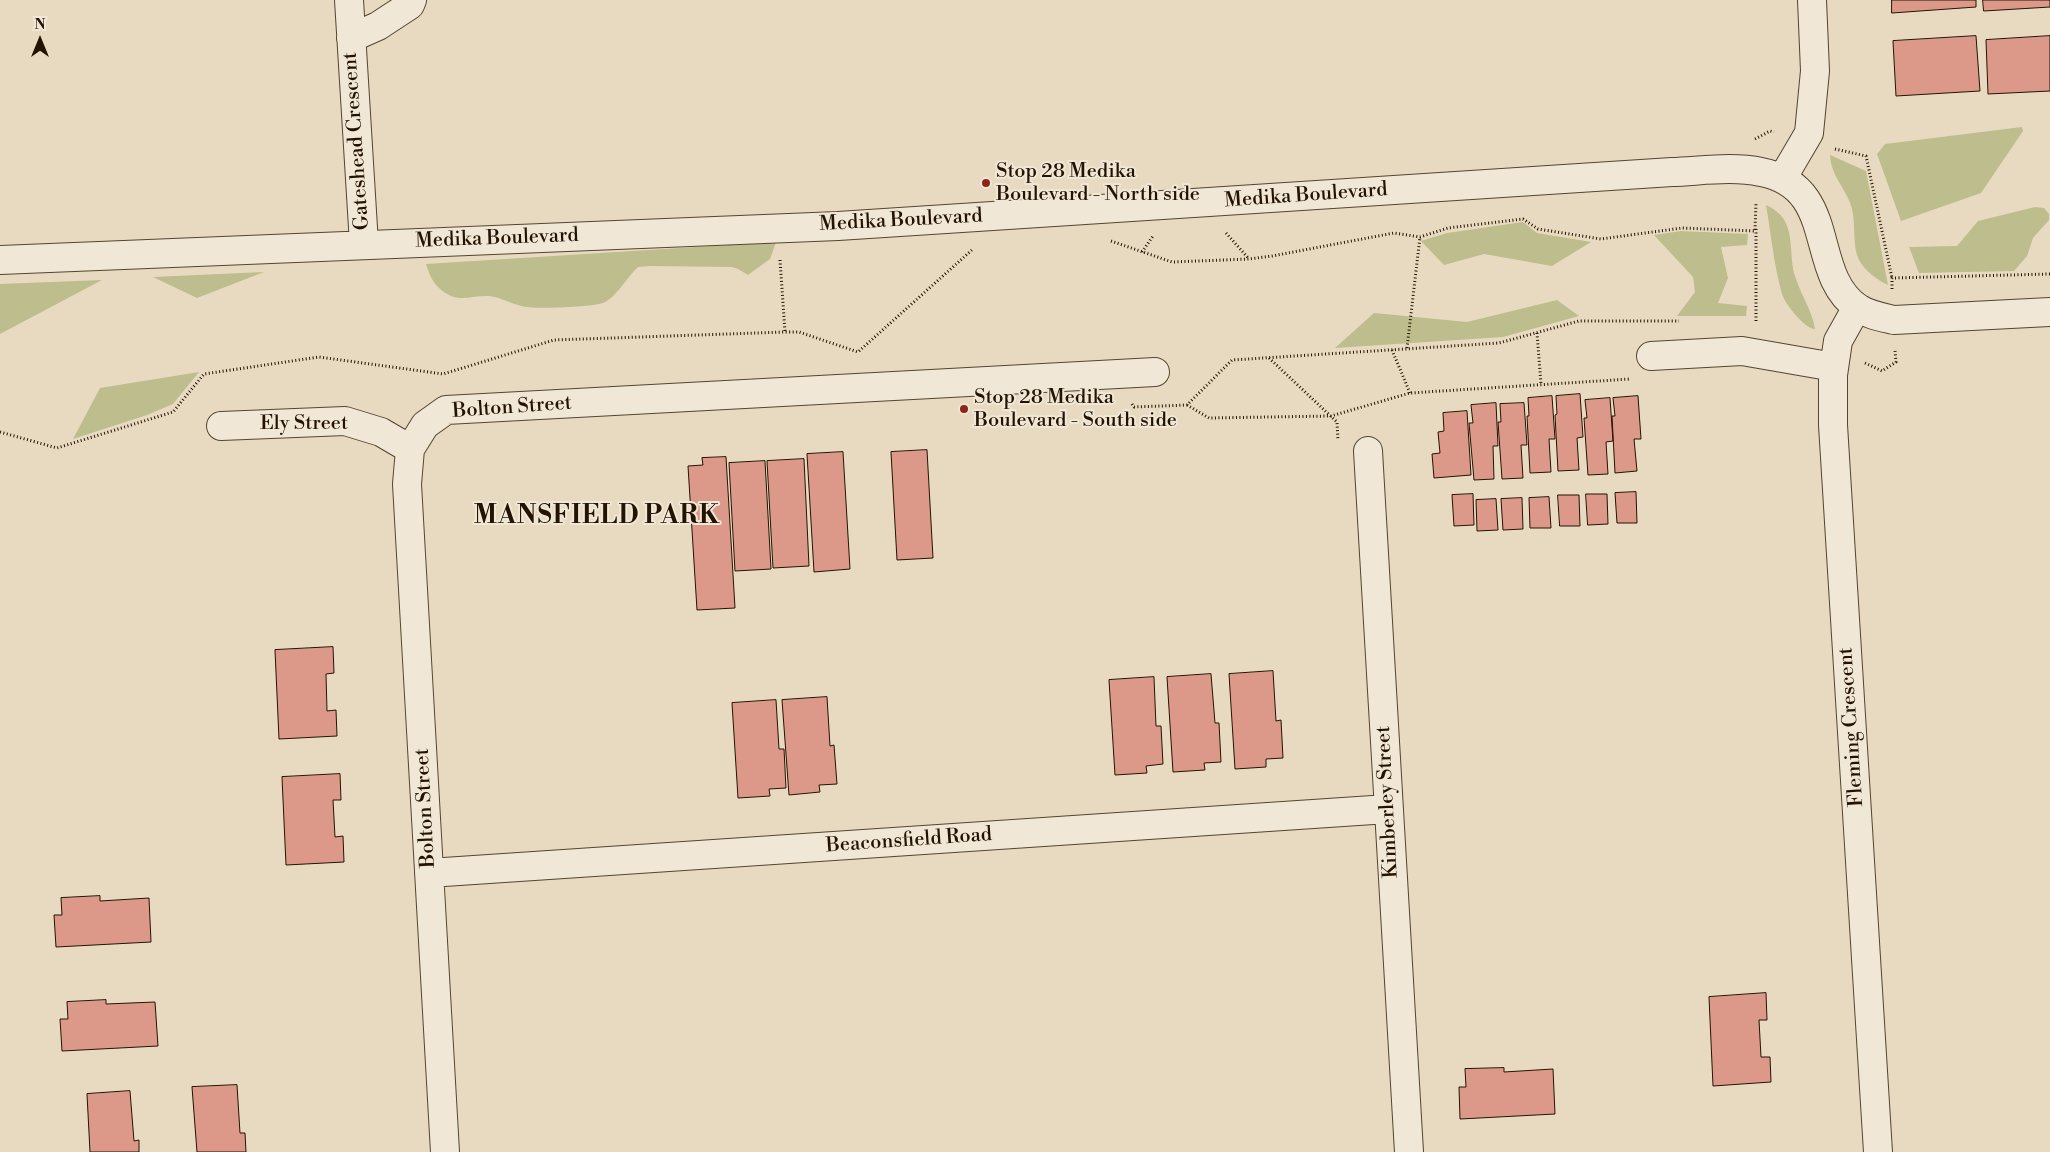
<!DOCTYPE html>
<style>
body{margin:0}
#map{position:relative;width:2050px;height:1152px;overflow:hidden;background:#e8dac1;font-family:"Libre Bodoni",serif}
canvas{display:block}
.north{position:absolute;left:15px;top:15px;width:50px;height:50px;-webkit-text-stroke:4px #f0e7d7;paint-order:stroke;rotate:0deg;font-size:14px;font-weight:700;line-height:20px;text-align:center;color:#231300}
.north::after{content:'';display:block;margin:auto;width:18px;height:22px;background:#231300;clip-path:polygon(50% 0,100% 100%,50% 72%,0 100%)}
</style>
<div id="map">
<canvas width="2050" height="1152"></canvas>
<div class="north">N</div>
</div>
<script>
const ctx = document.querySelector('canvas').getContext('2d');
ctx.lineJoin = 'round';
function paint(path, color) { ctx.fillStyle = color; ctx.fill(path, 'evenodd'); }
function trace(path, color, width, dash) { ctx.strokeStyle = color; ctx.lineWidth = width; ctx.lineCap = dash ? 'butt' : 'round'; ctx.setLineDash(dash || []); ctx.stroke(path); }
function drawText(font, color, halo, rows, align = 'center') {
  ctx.font = font + ' "Libre Bodoni",serif'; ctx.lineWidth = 4; ctx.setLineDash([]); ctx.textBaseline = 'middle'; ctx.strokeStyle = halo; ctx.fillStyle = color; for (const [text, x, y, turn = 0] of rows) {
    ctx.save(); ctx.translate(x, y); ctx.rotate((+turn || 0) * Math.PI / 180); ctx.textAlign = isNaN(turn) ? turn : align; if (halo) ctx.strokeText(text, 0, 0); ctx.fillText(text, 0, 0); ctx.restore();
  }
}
const green = new Path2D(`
 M 2022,127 L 2023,131 L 1981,193 L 1901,221 L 1877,154 L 1885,144 Z
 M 1830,155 L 1866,171 L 1888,285 C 1876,279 1866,272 1859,260 C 1852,246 1856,225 1852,209 C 1847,189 1831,177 1830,155 Z
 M 1766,205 C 1800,220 1786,252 1796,279 C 1802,297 1812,310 1815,329 C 1805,329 1785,304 1782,294 C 1774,266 1771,234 1766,205 Z
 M 2035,207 L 2044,208 L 2049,214 L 2049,220 L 2033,238 L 2027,256 L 2014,271 L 1919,273 L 1909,247 L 1957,246 L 1978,221 Z
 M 1523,222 L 1537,233 L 1591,242 L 1552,266 L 1484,254 L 1444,265 L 1421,241 L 1447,233 Z
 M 1681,231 L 1748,234 L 1747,245 L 1721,247 L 1728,278 L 1718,303 L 1747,306 L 1746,316 L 1677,316 L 1695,292 L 1693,277 L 1654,235 Z
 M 776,242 L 770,259 L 748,275 L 738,269 L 732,267 L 650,266 L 638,267 C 626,278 617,297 603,303 C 592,307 538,309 526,307 C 513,305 501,297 489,296 C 475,295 463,301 451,296 C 436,289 430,278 426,264 Z
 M 264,272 L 197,298 L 153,277 Z
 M 102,280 L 0,334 L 0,284 Z
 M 1557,300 L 1579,316 L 1503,337 L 1335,348 L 1374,313 L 1467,322 Z
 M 199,372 L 173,404 L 147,415 L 73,439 L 100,388 Z`);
const building = new Path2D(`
 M 1892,0 L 1976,0 L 1976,7 L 1892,13 Z
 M 1983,0 L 2050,0 L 2050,7 L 1984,11 Z
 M 1976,36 L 1980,91 L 1896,96 L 1893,41 Z
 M 2050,36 L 2050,91 L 1988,94 L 1986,40 Z
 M 1580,394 L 1583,437 L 1577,438 L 1579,470 L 1558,471 L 1555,415 L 1557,414 L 1556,396 Z
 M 1552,396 L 1555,439 L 1549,439 L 1551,472 L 1530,473 L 1527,416 L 1529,416 L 1528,398 Z
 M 1638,396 L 1641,439 L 1634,439 L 1637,471 L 1615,473 L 1612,416 L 1615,416 L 1613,398 Z
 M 1610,398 L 1613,441 L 1606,442 L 1608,474 L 1588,475 L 1584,418 L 1587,418 L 1585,400 Z
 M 1496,403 L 1498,446 L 1493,446 L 1494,479 L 1474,480 L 1469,423 L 1473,423 L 1471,405 Z
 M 1524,403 L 1527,445 L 1521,445 L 1523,478 L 1502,479 L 1498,422 L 1501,422 L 1500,404 Z
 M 1467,411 L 1471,475 L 1434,478 L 1432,454 L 1440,453 L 1438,432 L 1444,431 L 1443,413 Z
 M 927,450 L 933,558 L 897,560 L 891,452 Z
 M 843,452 L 850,569 L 814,572 L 807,454 Z
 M 726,457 L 735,608 L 697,610 L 688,466 L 703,465 L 702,458 Z
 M 804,459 L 809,566 L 773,568 L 767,461 Z
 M 765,461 L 771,569 L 735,571 L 729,463 Z
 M 1636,492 L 1637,523 L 1617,523 L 1615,493 Z
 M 1473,494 L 1474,525 L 1454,526 L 1452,495 Z
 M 1586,494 L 1607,494 L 1608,524 L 1588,525 Z
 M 1558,495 L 1579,495 L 1580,526 L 1560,526 Z
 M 1549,497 L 1551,528 L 1530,528 L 1529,498 Z
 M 1522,498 L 1523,529 L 1503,530 L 1501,499 Z
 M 1496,499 L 1498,530 L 1477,531 L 1476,500 Z
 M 333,647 L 334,673 L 326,674 L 327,711 L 336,710 L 337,736 L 279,739 L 275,650 Z
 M 1273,671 L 1276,721 L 1281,720 L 1283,758 L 1266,759 L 1266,767 L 1235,769 L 1229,674 Z
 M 1211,674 L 1215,723 L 1219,723 L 1221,762 L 1204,763 L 1205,770 L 1173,772 L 1167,677 Z
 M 1154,677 L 1156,726 L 1161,726 L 1163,764 L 1146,766 L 1147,773 L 1115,775 L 1109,680 Z
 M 827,697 L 830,746 L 834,745 L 837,784 L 819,785 L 820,792 L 789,795 L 782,700 Z
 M 776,700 L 779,749 L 784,749 L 786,788 L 769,789 L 770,796 L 738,798 L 732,703 Z
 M 340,774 L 341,800 L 333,800 L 335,837 L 343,836 L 344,862 L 286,865 L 282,777 Z
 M 100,896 L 100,901 L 149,898 L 151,942 L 56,947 L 54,915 L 62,915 L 61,898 Z
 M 1766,993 L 1767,1020 L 1759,1020 L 1761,1057 L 1770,1057 L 1771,1082 L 1713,1086 L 1709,997 Z
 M 106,1000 L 106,1004 L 155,1002 L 158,1046 L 62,1051 L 60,1019 L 68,1019 L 67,1002 Z
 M 1504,1068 L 1504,1072 L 1553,1069 L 1555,1114 L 1460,1119 L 1459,1087 L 1466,1087 L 1465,1069 Z
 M 237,1085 L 240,1133 L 245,1133 L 246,1152 L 197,1152 L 192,1087 Z
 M 130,1091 L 134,1141 L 139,1140 L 139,1152 L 90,1152 L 87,1094 Z`);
const path = new Path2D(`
 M 1755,139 L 1770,131 L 1774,132
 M 1835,149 L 1866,156 L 1892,278
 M 1756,229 L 1756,321
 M 1226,233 L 1249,259
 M 1111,241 L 1172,262 L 1249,259 L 1272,256 L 1394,233 L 1420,237 L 1448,228 L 1523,219 L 1538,229 L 1601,239 L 1682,228 L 1755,231 L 1756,202
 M 1142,252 L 1153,236
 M 780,260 L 785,332
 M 1892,289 L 1892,278 L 2050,274
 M 1537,333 L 1541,384
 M 1407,348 L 1420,237
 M 1392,350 L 1410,393
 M 1269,358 L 1337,422 L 1338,440
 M 1865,363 L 1882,371 L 1896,362 L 1895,351
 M 1132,404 L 1134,407 L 1187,405 L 1232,360 L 1499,343 L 1579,321 L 1679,321
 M 1187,405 L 1209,418 L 1331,416 L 1410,393 L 1630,379
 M 0,432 L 57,448 L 173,412 L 204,374 L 319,357 L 443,374 L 554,340 L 785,332 L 799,332 L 858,352 L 973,249`);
const minor = new Path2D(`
 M 349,0 L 364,244
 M 351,38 L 378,26 L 410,5 L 412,0
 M 1782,179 L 1809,133 L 1815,71 L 1812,0
 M 0,260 L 838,226 L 1672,172 C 1701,171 1733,166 1761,172 C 1840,187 1807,273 1858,308 C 1869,315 1881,317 1894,320 L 2050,312
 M 1857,307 L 1838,341 L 1833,375 L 1833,425 L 1878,1152
 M 1651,356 L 1742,351 L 1834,367
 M 221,426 L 345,421 L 381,432 L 410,449
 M 1368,451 L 1409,1152
 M 429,873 L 1388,809
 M 445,1152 L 407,484 L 410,449 L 425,425 L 446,410 L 1155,372`);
const markers = [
 [986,183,5,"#8f2418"],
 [964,409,5,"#8f2418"]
];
const streetNames = [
 ["Gateshead Crescent",357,141,-94],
 ["Medika Boulevard",1306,196,-4],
 ["Medika Boulevard",901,221,-3],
 ["Medika Boulevard",497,239,-2],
 ["Bolton Street",512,408,-4],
 ["Ely Street",304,424],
 ["Fleming Crescent",1852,727,-94],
 ["Kimberley Street",1388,802,-93],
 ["Bolton Street",426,808,-93],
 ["Beaconsfield Road",909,841,-4]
];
const poiNames = [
 ["Stop 28 Medika",996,172],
 ["Boulevard - North side",996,195],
 ["Stop 28 Medika",974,398],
 ["Boulevard - South side",974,421]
];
const districtNames = [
 ["MANSFIELD PARK",597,517]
];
paint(green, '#bebd8d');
paint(building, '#dc998a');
trace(building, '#231300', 1);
trace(minor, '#544530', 30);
trace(path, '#231300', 3, [1, 2.5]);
trace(minor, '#f0e7d7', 28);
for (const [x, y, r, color] of markers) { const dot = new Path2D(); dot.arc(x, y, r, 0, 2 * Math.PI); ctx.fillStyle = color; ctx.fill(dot); trace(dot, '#f0e7d7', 2); }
drawText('20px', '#231300', '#f0e7d7', streetNames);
drawText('20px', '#231300', '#f0e7d7', poiNames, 'left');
ctx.letterSpacing = '1px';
drawText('bold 25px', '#231300', '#f0e7d7', districtNames);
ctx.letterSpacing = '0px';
</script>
